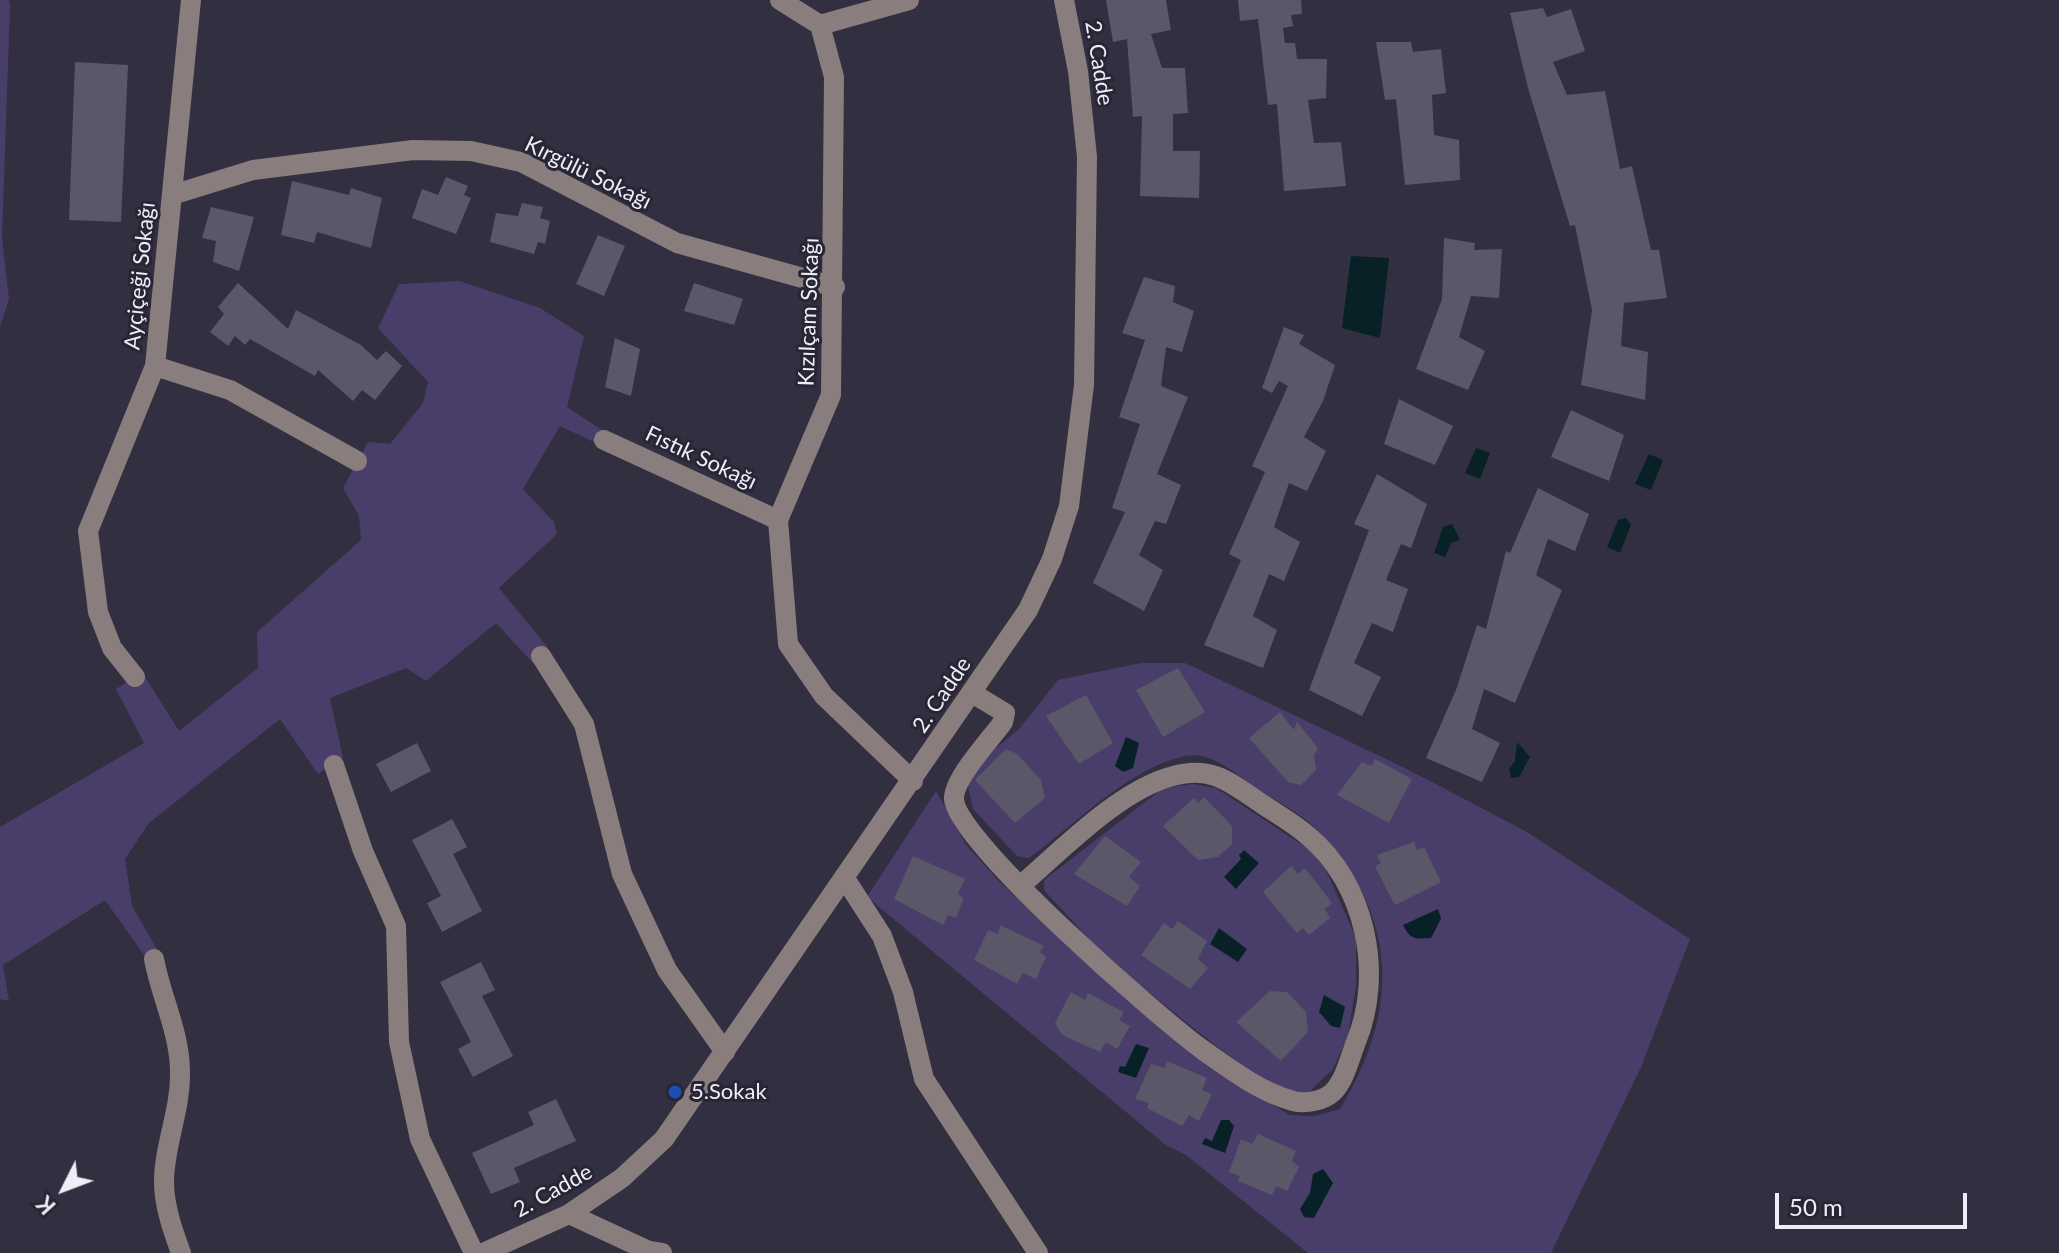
<!DOCTYPE html>
<meta charset="utf-8">
<style>
body{margin:0}
#map{position:relative;width:2059px;height:1253px;overflow:hidden;background:#322f40;font-family:Lato,sans-serif}
canvas{display:block}
.north{position:absolute;left:24px;top:1149px;width:80px;height:80px;-webkit-text-stroke:6px #282535;paint-order:stroke;rotate:228deg;font-size:22px;font-weight:700;line-height:32px;text-align:center;color:#efedf8}
.north::after{content:'';display:block;margin:auto;width:28px;height:36px;background:#efedf8;clip-path:polygon(50% 0,100% 100%,50% 72%,0 100%)}
.scale{position:absolute;left:1775px;top:1193px;width:192px;height:36px;box-sizing:border-box;border:4px solid #efedf8;border-top:0;padding-left:10px;font-size:24px;line-height:28px;white-space:nowrap;color:#efedf8;-webkit-text-stroke:6px #282535;paint-order:stroke}
</style>
<div id="map">
<canvas width="2059" height="1253"></canvas>
<div class="north">K</div>
<div class="scale">50 m</div>
</div>
<script>
const ctx = document.querySelector('canvas').getContext('2d');
ctx.lineJoin = 'round';
function paint(path, color) { ctx.fillStyle = color; ctx.fill(path, 'evenodd'); }
function trace(path, color, width, dash) { ctx.strokeStyle = color; ctx.lineWidth = width; ctx.lineCap = dash ? 'butt' : 'round'; ctx.setLineDash(dash || []); ctx.stroke(path); }
function drawText(font, color, halo, rows, align = 'center') {
  ctx.font = font + ' Lato,sans-serif'; ctx.lineWidth = 6; ctx.setLineDash([]); ctx.textBaseline = 'middle'; ctx.strokeStyle = halo; ctx.fillStyle = color; for (const [text, x, y, turn = 0] of rows) {
    ctx.save(); ctx.translate(x, y); ctx.rotate((+turn || 0) * Math.PI / 180); ctx.textAlign = isNaN(turn) ? turn : align; if (halo) ctx.strokeText(text, 0, 0); ctx.fillText(text, 0, 0); ctx.restore();
  }
}
const green = new Path2D(`
 M 0,0 L 9,0 L 10,6 L 2,238 L 9,299 L 0,327 Z
 M 460,281 L 540,308 L 584,336 L 567,407 L 608,434 L 600,445 L 560,426 L 523,489 L 554,522 L 557,534 L 499,588 L 549,649 L 533,663 L 496,623 L 426,681 L 406,668 L 330,698 L 343,758 L 318,774 L 280,719 L 149,823 L 125,859 L 132,906 L 161,956 L 149,962 L 105,900 L 3,965 L 9,1001 L 0,999 L 0,827 L 144,743 L 116,689 L 142,672 L 179,731 L 258,668 L 257,632 L 361,540 L 359,516 L 343,488 L 368,442 L 390,444 L 423,403 L 428,382 L 378,328 L 399,284 Z
 M 1141,663 L 1185,663 L 1409,770 L 1527,832 L 1690,939 L 1641,1067 L 1551,1253 L 1308,1253 L 1186,1155 L 1167,1146 L 867,897 L 936,791 L 966,845 L 1000,882 L 1084,959 L 1224,1076 L 1290,1115 L 1315,1116 L 1340,1109 C 1401,1010 1399,913 1315,828 C 1300,813 1278,802 1260,791 C 1240,777 1212,750 1185,756 C 1127,769 1076,824 1029,858 L 1017,856 L 973,809 L 967,782 L 996,748 L 1019,729 L 1058,680 Z
 M 1193,784 L 1216,788 L 1310,850 L 1326,870 L 1356,938 L 1356,986 L 1348,1036 L 1333,1069 L 1310,1091 L 1300,1094 L 1267,1084 L 1206,1038 L 1109,961 L 1044,890 L 1044,880 L 1163,788 Z`);
const water = new Path2D(`
 M 1351,256 L 1389,258 L 1380,338 L 1342,328 Z
 M 1476,448 L 1490,453 L 1480,479 L 1465,473 Z
 M 1649,454 L 1663,460 L 1651,490 L 1635,484 Z
 M 1626,518 L 1631,525 L 1620,553 L 1607,547 L 1618,520 Z
 M 1452,524 L 1460,540 L 1451,543 L 1445,557 L 1434,553 L 1443,527 Z
 M 1126,737 L 1139,743 L 1133,768 L 1123,772 L 1115,766 Z
 M 1517,742 L 1530,757 L 1519,777 L 1511,778 L 1509,769 L 1515,761 Z
 M 1244,850 L 1259,863 L 1236,889 L 1224,877 L 1241,859 L 1239,855 Z
 M 1438,909 L 1441,919 L 1431,938 C 1416,939 1410,940 1403,925 Z
 M 1219,928 L 1247,949 L 1238,962 L 1210,944 Z
 M 1324,995 L 1345,1007 L 1340,1028 L 1331,1026 L 1319,1012 Z
 M 1136,1044 L 1149,1048 L 1136,1078 L 1118,1072 L 1120,1066 L 1125,1067 Z
 M 1221,1120 L 1229,1120 L 1234,1126 L 1225,1153 L 1202,1144 L 1205,1138 L 1212,1141 Z
 M 1323,1169 L 1333,1183 L 1314,1218 L 1304,1217 L 1300,1209 L 1310,1193 L 1313,1174 Z`);
const building = new Path2D(`
 M 1106,0 L 1166,0 L 1171,30 L 1151,34 L 1162,68 L 1185,68 L 1188,113 L 1173,114 L 1173,151 L 1200,151 L 1199,198 L 1140,196 L 1142,116 L 1133,117 L 1127,39 L 1113,42 Z
 M 1238,0 L 1301,0 L 1302,14 L 1291,15 L 1293,26 L 1283,28 L 1285,43 L 1295,43 L 1297,59 L 1327,59 L 1326,98 L 1308,100 L 1314,143 L 1341,142 L 1346,186 L 1284,191 L 1277,104 L 1268,105 L 1258,19 L 1240,21 Z
 M 1543,8 L 1547,17 L 1571,9 L 1585,51 L 1553,62 L 1567,95 L 1605,91 L 1620,169 L 1632,166 L 1651,250 L 1659,250 L 1667,298 L 1624,303 L 1621,346 L 1648,352 L 1645,400 L 1581,385 L 1592,310 L 1575,225 L 1570,226 L 1528,88 L 1510,13 Z
 M 1376,42 L 1411,42 L 1413,52 L 1441,49 L 1446,93 L 1432,95 L 1434,135 L 1459,140 L 1460,180 L 1405,185 L 1396,99 L 1385,100 Z
 M 75,62 L 128,65 L 121,222 L 69,220 Z
 M 446,177 L 468,186 L 464,195 L 471,198 L 456,234 L 412,218 L 422,189 L 438,195 Z
 M 292,181 L 349,195 L 351,188 L 382,198 L 371,248 L 317,232 L 314,243 L 281,235 Z
 M 522,203 L 543,207 L 540,218 L 550,221 L 545,244 L 538,242 L 534,254 L 490,242 L 496,213 L 518,216 Z
 M 211,207 L 254,217 L 239,271 L 213,262 L 216,241 L 202,238 Z
 M 598,235 L 625,246 L 604,296 L 576,284 Z
 M 1444,238 L 1475,243 L 1474,250 L 1502,249 L 1499,298 L 1471,296 L 1459,337 L 1485,351 L 1468,390 L 1416,369 L 1442,299 Z
 M 1144,277 L 1175,286 L 1173,302 L 1194,311 L 1182,352 L 1166,347 L 1161,386 L 1188,397 L 1157,474 L 1181,485 L 1166,524 L 1155,521 L 1139,555 L 1163,570 L 1144,611 L 1093,583 L 1125,512 L 1112,508 L 1140,424 L 1119,417 L 1145,340 L 1122,333 Z
 M 238,283 L 288,329 L 296,310 L 361,345 L 377,360 L 386,351 L 402,366 L 375,400 L 362,390 L 353,401 L 318,370 L 315,376 L 250,339 L 245,345 L 235,336 L 228,346 L 210,332 L 224,314 L 218,307 Z
 M 694,283 L 743,299 L 734,325 L 684,311 Z
 M 1284,327 L 1304,335 L 1299,344 L 1335,365 L 1323,401 L 1304,437 L 1326,451 L 1307,491 L 1289,483 L 1274,527 L 1300,542 L 1284,581 L 1269,574 L 1253,616 L 1277,630 L 1263,668 L 1204,645 L 1241,560 L 1229,554 L 1265,472 L 1252,466 L 1288,386 L 1279,381 L 1272,393 L 1262,388 Z
 M 615,338 L 640,349 L 631,396 L 605,387 Z
 M 1399,399 L 1453,426 L 1435,465 L 1384,444 Z
 M 1571,410 L 1624,435 L 1609,481 L 1551,457 Z
 M 1377,474 L 1427,504 L 1411,548 L 1401,544 L 1386,580 L 1408,589 L 1393,632 L 1372,623 L 1354,663 L 1381,677 L 1362,716 L 1309,690 L 1369,530 L 1354,524 Z
 M 1538,488 L 1589,514 L 1575,551 L 1548,539 L 1536,575 L 1562,590 L 1515,703 L 1484,689 L 1472,729 L 1500,743 L 1482,782 L 1426,758 L 1456,690 L 1477,625 L 1486,629 L 1506,551 L 1510,553 Z
 M 1178,668 L 1205,712 L 1163,737 L 1136,690 Z
 M 1086,695 L 1113,743 L 1079,764 L 1046,716 Z
 M 1280,712 L 1294,730 L 1297,722 L 1318,748 L 1314,756 L 1316,770 L 1301,785 L 1288,782 L 1249,738 Z
 M 417,743 L 431,771 L 391,792 L 376,764 Z
 M 1006,749 L 1017,754 L 1041,780 L 1045,798 L 1015,823 L 975,780 Z
 M 1375,759 L 1412,779 L 1389,823 L 1337,795 L 1362,762 L 1372,766 Z
 M 1204,797 L 1232,826 L 1232,844 L 1218,857 L 1198,860 L 1163,826 L 1194,798 L 1198,803 Z
 M 452,819 L 467,847 L 453,854 L 482,911 L 442,932 L 427,903 L 441,896 L 412,840 Z
 M 1105,836 L 1141,862 L 1129,877 L 1140,886 L 1127,906 L 1074,874 Z
 M 1414,842 L 1417,850 L 1424,847 L 1441,882 L 1395,905 L 1375,867 L 1381,863 L 1377,855 Z
 M 913,856 L 965,879 L 958,894 L 964,898 L 956,918 L 948,915 L 943,925 L 894,899 Z
 M 1291,866 L 1298,874 L 1305,868 L 1332,903 L 1325,909 L 1330,918 L 1309,935 L 1303,928 L 1297,933 L 1263,892 Z
 M 1178,921 L 1207,941 L 1198,959 L 1208,968 L 1190,989 L 1141,955 L 1164,923 L 1172,929 Z
 M 1000,925 L 1044,946 L 1040,952 L 1046,957 L 1036,979 L 1023,973 L 1017,984 L 974,960 L 988,930 L 998,934 Z
 M 481,962 L 495,990 L 482,996 L 513,1056 L 473,1077 L 458,1049 L 471,1042 L 440,982 Z
 M 1270,991 L 1287,992 L 1306,1012 L 1308,1032 L 1281,1061 L 1236,1022 Z
 M 1071,992 L 1085,1000 L 1088,993 L 1124,1012 L 1119,1020 L 1130,1026 L 1117,1049 L 1106,1042 L 1100,1052 L 1062,1035 L 1055,1023 Z
 M 1167,1061 L 1207,1078 L 1202,1090 L 1212,1094 L 1199,1121 L 1189,1115 L 1182,1126 L 1147,1108 L 1149,1103 L 1135,1099 L 1151,1064 L 1165,1068 Z
 M 556,1099 L 576,1141 L 514,1168 L 520,1182 L 491,1194 L 472,1153 L 534,1125 L 528,1112 Z
 M 1258,1134 L 1296,1151 L 1292,1161 L 1299,1167 L 1287,1191 L 1276,1186 L 1272,1195 L 1238,1181 L 1240,1176 L 1229,1172 L 1241,1139 L 1252,1144 Z`);
const minor = new Path2D(`
 M 780,0 L 820,25 L 909,0
 M 820,25 L 834,77 L 831,395 L 778,520 L 788,644 L 824,696 L 913,781
 M 172,195 L 253,170 L 413,150 L 471,151 L 521,162 L 677,243 L 835,287
 M 155,366 L 230,390 L 357,461
 M 604,440 L 778,520
 M 541,656 L 584,724 L 622,874 L 667,970 L 725,1052
 M 135,677 L 112,648 L 98,612 L 88,531 L 155,366 L 191,0
 M 972,693 L 1005,713 L 1003,722 C 991,739 953,779 954,799 C 956,841 1161,1020 1203,1050 C 1230,1069 1260,1092 1293,1101 C 1305,1104 1324,1101 1333,1092 C 1345,1080 1350,1057 1356,1042 C 1384,974 1366,883 1307,835 C 1293,823 1277,814 1262,804 C 1231,783 1212,765 1173,776 C 1119,790 1062,850 1020,886
 M 334,765 L 363,851 L 396,926 L 399,1042 L 420,1139 L 474,1253
 M 844,877 L 882,936 L 903,992 L 924,1079 L 1038,1253
 M 154,959 C 161,997 180,1033 180,1072 C 181,1110 164,1145 164,1182 C 164,1206 173,1231 181,1253
 M 569,1214 L 649,1251 L 662,1253
 M 483,1253 L 569,1214 L 622,1178 L 664,1139 L 1028,610 L 1052,559 L 1069,506 L 1084,385 L 1087,157 L 1078,71 L 1064,0`);
const markers = [
 [675,1092,8,"#1a4fb4"]
];
const streetNames = [
 ["2. Cadde",1099,63,81],
 ["Kırgülü Sokağı",588,173,26],
 ["Ayçiçeği Sokağı",140,276,-84],
 ["Kızılçam Sokağı",809,312,-88],
 ["Fıstık Sokağı",701,458,25],
 ["2. Cadde",942,695,-56],
 ["2. Cadde",553,1191,-29]
];
const poiNames = [
 ["5.Sokak",691,1092]
];
paint(green, '#493e6a');
paint(water, '#082127');
paint(building, '#5a5769');
trace(minor, '#897e7d', 20);
for (const [x, y, r, color] of markers) { const dot = new Path2D(); dot.arc(x, y, r, 0, 2 * Math.PI); ctx.fillStyle = color; ctx.fill(dot); trace(dot, '#282535', 3); }
drawText('22px', '#efedf8', '#282535', streetNames);
drawText('22px', '#efedf8', '#282535', poiNames, 'left');
</script>
